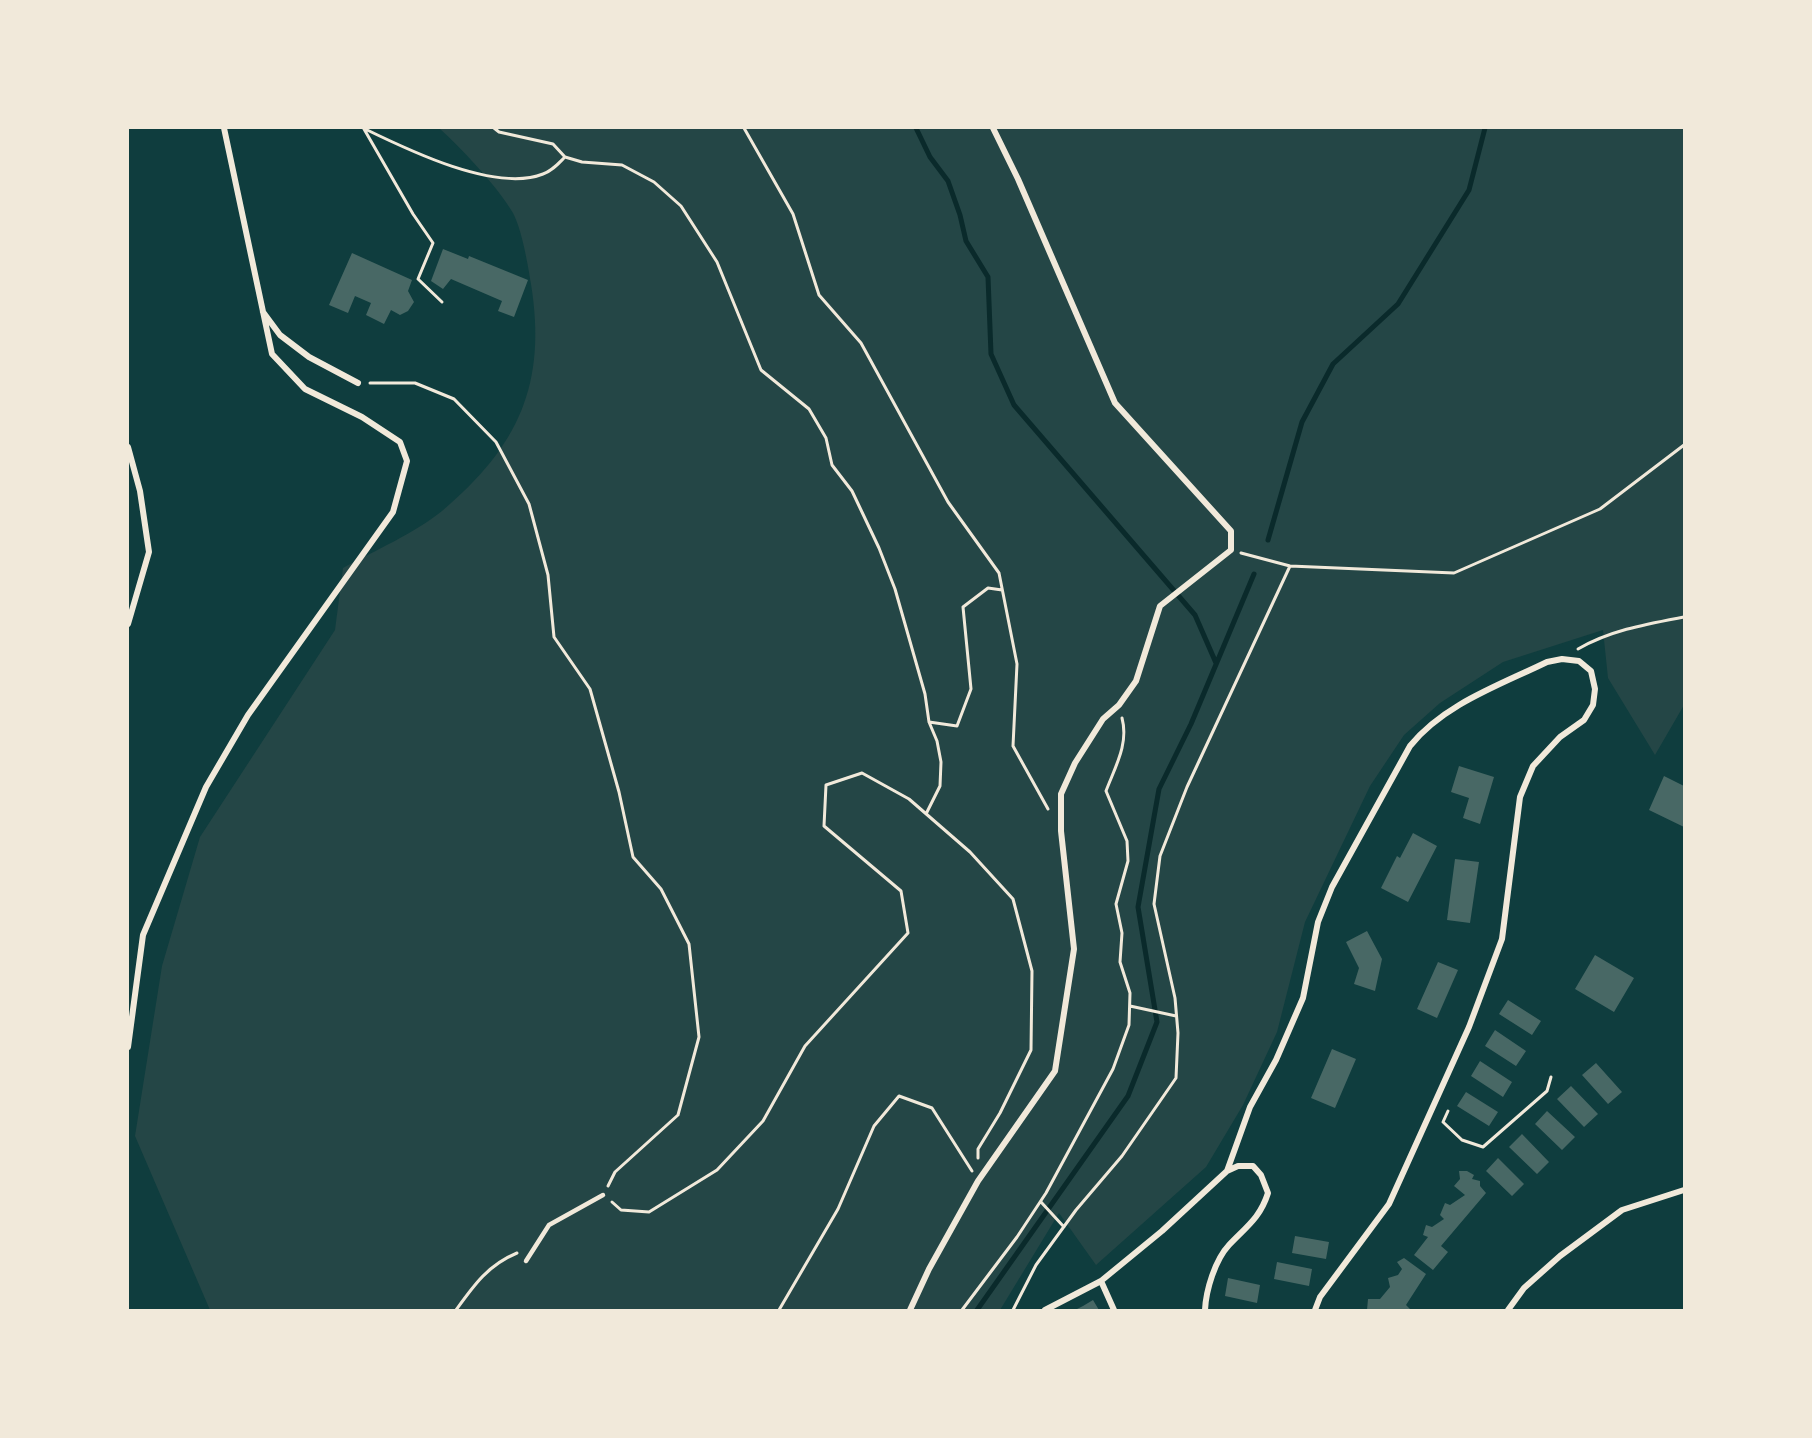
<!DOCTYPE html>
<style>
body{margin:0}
#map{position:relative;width:1812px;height:1438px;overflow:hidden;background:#0f3d3e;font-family:"IBM Plex Serif",serif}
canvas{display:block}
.frame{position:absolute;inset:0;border:129px solid #f1e9da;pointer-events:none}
</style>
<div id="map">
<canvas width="1812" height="1438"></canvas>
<div class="frame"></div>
</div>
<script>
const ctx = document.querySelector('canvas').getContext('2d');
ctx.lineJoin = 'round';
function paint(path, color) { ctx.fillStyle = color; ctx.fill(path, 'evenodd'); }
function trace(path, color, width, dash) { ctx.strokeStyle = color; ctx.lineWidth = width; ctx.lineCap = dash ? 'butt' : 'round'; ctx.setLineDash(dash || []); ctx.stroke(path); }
const green = new Path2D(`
 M 439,128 L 1684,128 L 1684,705 L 1655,755 L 1608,678 L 1603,630 L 1503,662 L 1440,703 L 1404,735 L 1370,786 L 1305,922 L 1277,1032 L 1243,1105 L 1206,1167 L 1096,1265 L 1059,1213 L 1000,1310 L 210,1310 L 135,1136 L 162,966 L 200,837 L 335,630 L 343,568 C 374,551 415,533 442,511 C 519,446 547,384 531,284 C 528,265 522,230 513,213 C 498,187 461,148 439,128 Z`);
const stream = new Path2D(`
 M 916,128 L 930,157 L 948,181 L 960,215 L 966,241 L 988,277 L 991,354 L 1014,405 L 1195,615 L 1216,663
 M 1268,540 L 1302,422 L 1333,364 L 1398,304 L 1469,190 L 1485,128
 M 977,1310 L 1128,1096 L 1157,1022 L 1138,907 L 1159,789 L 1191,724 L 1254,574`);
const building = new Path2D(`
 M 443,249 L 468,259 L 469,256 L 528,280 L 514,317 L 498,311 L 502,301 L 451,279 L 443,289 L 431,281 Z
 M 352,253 L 412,280 L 408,291 L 414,302 L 408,311 L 400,315 L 391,310 L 384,324 L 366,315 L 371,303 L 355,296 L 348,313 L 329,305 Z
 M 1459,766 L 1494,777 L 1480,824 L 1463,818 L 1469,798 L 1451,792 Z
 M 1664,776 L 1684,786 L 1684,827 L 1649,810 Z
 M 1413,833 L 1437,846 L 1408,902 L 1381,888 L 1397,856 L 1400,858 Z
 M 1455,859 L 1479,862 L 1470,923 L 1447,920 Z
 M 1367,931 L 1382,959 L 1375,991 L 1354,984 L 1359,968 L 1346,942 Z
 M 1595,955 L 1634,978 L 1614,1012 L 1575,989 Z
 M 1438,962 L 1458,970 L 1437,1018 L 1417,1009 Z
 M 1508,1000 L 1541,1021 L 1532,1035 L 1499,1014 Z
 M 1495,1030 L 1526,1051 L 1516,1066 L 1485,1046 Z
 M 1332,1049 L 1356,1059 L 1335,1108 L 1311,1098 Z
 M 1480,1061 L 1512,1082 L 1503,1097 L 1471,1076 Z
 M 1596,1063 L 1622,1092 L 1608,1104 L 1582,1075 Z
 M 1571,1086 L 1598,1114 L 1584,1127 L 1557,1099 Z
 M 1466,1092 L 1498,1112 L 1489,1126 L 1457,1106 Z
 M 1547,1111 L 1575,1137 L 1562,1150 L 1535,1124 Z
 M 1522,1134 L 1549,1162 L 1537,1174 L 1509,1147 Z
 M 1498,1158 L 1524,1184 L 1512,1196 L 1486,1171 Z
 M 1459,1171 L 1467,1171 L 1474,1175 L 1472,1179 L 1480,1181 L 1480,1186 L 1486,1193 L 1441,1246 L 1448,1252 L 1433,1270 L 1414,1255 L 1428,1237 L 1423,1235 L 1426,1225 L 1432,1227 L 1444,1219 L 1440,1215 L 1445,1203 L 1450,1205 L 1465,1195 L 1454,1186 L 1460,1179 Z
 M 1295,1236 L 1329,1242 L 1326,1259 L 1292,1253 Z
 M 1404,1258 L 1426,1274 L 1406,1305 L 1411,1310 L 1367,1310 L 1368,1299 L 1380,1299 L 1390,1287 L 1388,1278 L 1398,1275 L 1402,1269 L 1397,1262 Z
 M 1277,1262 L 1312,1269 L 1309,1286 L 1274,1279 Z
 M 1228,1278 L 1260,1285 L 1257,1303 L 1225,1296 Z
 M 1093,1300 L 1099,1310 L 1075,1310 L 1083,1306 Z`);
const path = new Path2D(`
 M 363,128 C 406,149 495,193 543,174 C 552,171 558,164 565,157 L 553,144 L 499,132 L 494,128
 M 744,128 L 793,214 L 819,295 L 861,343 L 948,502 L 999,573 L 1017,664 L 1013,746 L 1048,809
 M 364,129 L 413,214 L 433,243 L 418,279 L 442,302
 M 565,157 L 582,162 L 622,165 L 654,182 L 681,206 L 717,262 L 761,370 L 809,409 L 826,438 L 832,465 L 852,491 L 879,548 L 895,589 L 925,694 L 929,722 L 937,741 L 941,762 L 940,786 L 926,814
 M 370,383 L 415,383 L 454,399 L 496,442 L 529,504 L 548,575 L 554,637 L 590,689 L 619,792 L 633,857 L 661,889 L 689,944 L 699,1037 L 678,1115 L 615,1172 L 608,1186
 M 1241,553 L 1290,566 L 1454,573 L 1600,509 L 1684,445
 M 1578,649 C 1611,630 1647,624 1684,617
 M 929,722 L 957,726 L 971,689 L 963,607 L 988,588 L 1002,590
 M 1130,1006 L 1176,1016
 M 1448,1111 L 1443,1122 L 1462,1140 L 1483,1147 L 1547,1091 L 1551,1077
 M 612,1202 L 621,1210 L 649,1212 L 717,1170 L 763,1121 L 805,1046 L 908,933 L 901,891 L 824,826 L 826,785 L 862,773 L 909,799 L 970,852 L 1013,899 L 1032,971 L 1031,1050 L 1000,1113 L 978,1149 L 978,1158
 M 1041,1202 L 1064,1227
 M 456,1310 C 474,1285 488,1265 517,1253
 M 779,1310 L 838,1209 L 874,1126 L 899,1096 L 932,1108 L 972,1171
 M 962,1310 L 1017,1237 L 1046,1193 L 1113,1069 L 1129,1025 L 1130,993 L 1120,962 L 1122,933 L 1116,904 L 1128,861 L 1127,841 L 1106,791 C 1115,767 1129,744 1122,718
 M 1013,1310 L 1036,1265 L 1076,1210 L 1122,1156 L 1176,1078 L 1178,1033 L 1175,998 L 1154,904 L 1160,856 L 1187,787 L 1290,566`);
const service = new Path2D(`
 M 526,1261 L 549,1225 L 603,1195`);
const minor = new Path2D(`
 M 263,312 L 280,335 L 309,357 L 358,383
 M 128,447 L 140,491 L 149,552 L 128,624
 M 128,1047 L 143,935 L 206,787 L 248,715 L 393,512 L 407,461 L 400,442 L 362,417 L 305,389 L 272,354 L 224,128
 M 1227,1171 L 1250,1107 L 1276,1060 L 1303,998 L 1318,922 L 1332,887 L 1410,746 C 1444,704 1500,685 1547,662 L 1562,659 L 1579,661 L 1591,671 L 1595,689 L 1593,705 L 1584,720 L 1560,737 L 1533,766 L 1520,797 L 1502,939 L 1469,1027 L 1389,1204 L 1320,1297 L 1315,1310
 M 1101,1281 L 1114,1310
 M 910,1310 L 929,1269 L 978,1181 L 1055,1071 L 1074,949 L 1061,831 L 1061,794 L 1075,763 L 1103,719 L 1119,705 L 1136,681 L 1160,606 L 1231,550 L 1231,531 L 1115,403 L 1018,179 L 993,128
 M 1045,1310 L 1101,1281 L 1162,1231 L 1227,1171 L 1238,1166 L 1253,1166 L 1261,1175 L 1268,1193 C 1260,1218 1247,1226 1229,1245 C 1215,1260 1206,1290 1205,1310
 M 1508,1310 L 1524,1288 L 1560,1256 L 1622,1210 L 1684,1190`);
paint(green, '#244646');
trace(stream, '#0a2a2b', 5);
paint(building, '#486865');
trace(path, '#f1e9da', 3);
trace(service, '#f1e9da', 4.5);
trace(minor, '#f1e9da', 6);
</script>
